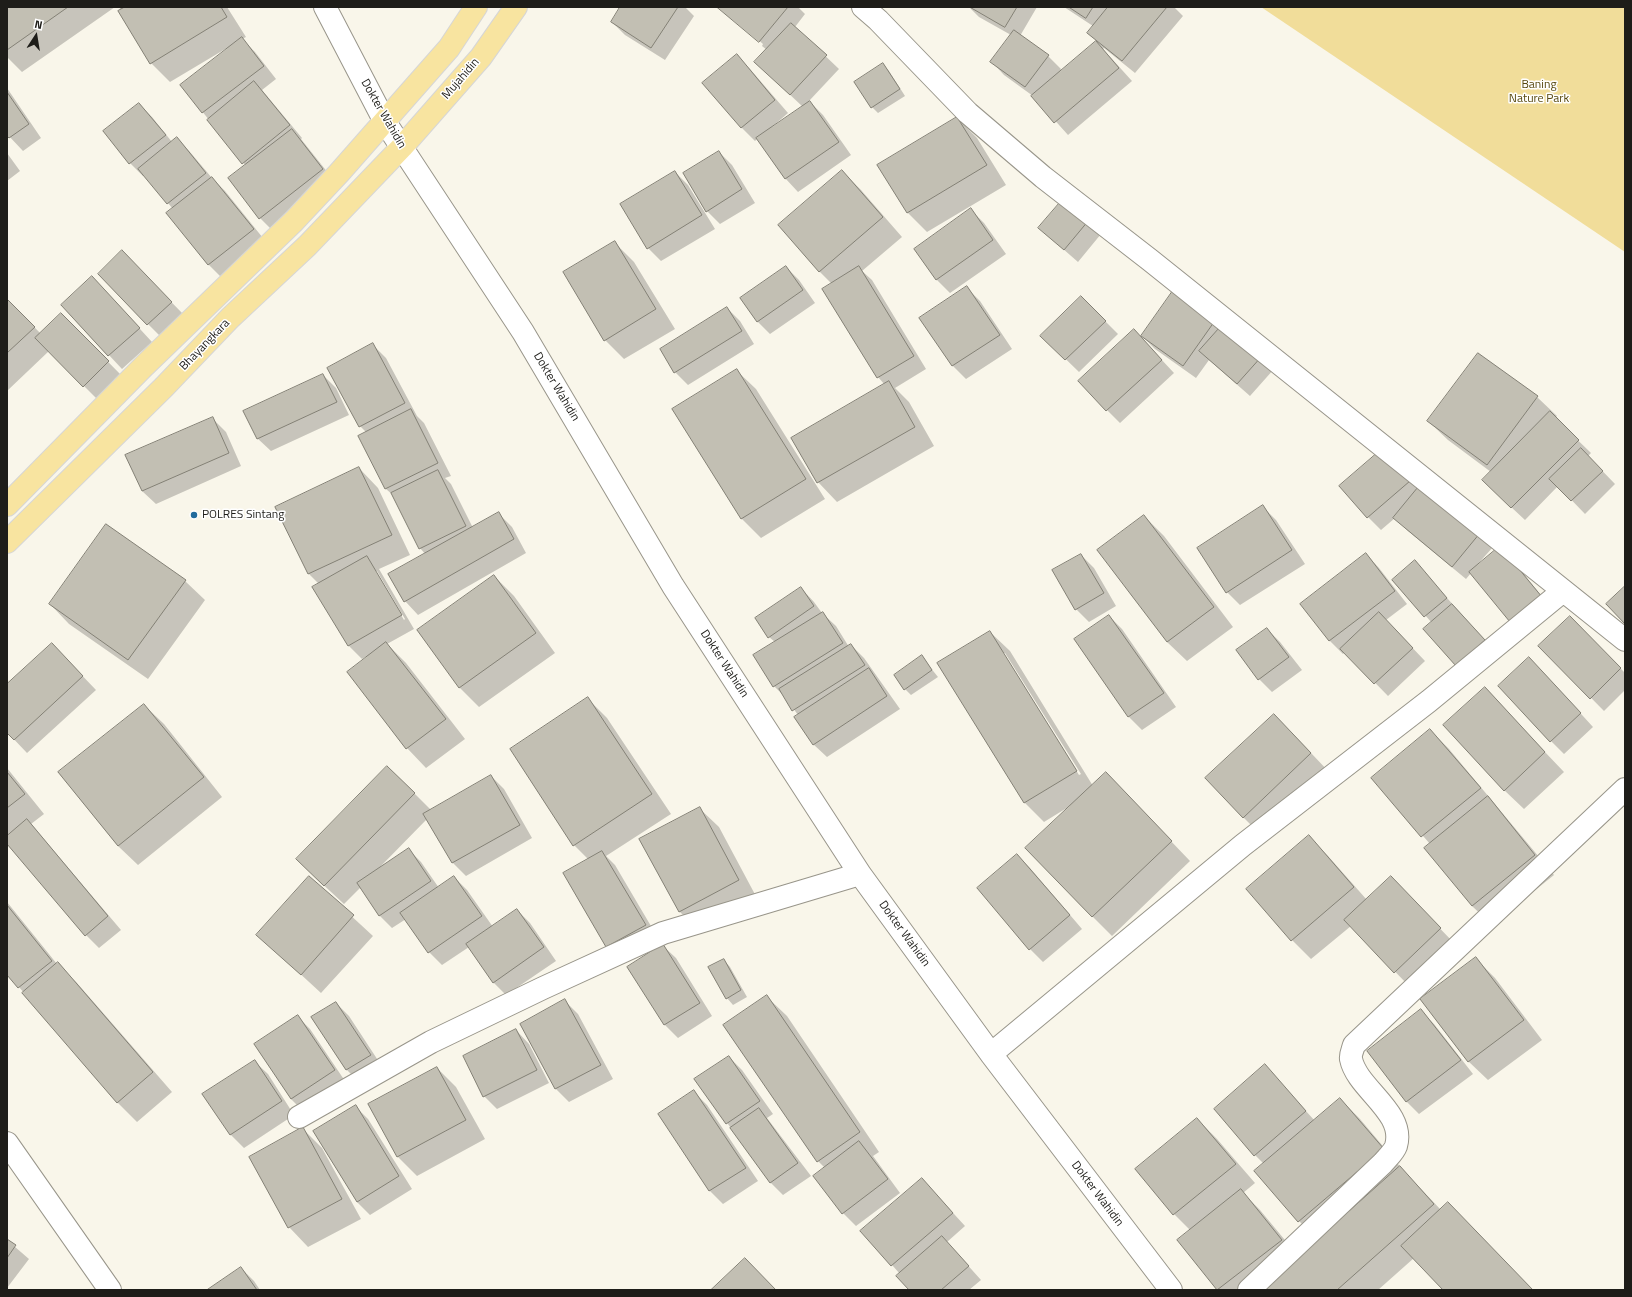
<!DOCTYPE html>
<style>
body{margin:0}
#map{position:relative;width:1632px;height:1297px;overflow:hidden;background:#f9f6ea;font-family:"Titillium Web",sans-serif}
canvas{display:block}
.frame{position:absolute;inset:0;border:8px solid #1e1d19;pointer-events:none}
.north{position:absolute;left:16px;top:16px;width:40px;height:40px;-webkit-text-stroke:3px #fff;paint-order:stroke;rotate:12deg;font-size:11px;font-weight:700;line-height:16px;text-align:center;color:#1e1d19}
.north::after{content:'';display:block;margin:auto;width:14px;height:18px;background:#1e1d19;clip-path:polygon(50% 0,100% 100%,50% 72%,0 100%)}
</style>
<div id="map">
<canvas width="1632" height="1297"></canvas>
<div class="frame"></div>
<div class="north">N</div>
</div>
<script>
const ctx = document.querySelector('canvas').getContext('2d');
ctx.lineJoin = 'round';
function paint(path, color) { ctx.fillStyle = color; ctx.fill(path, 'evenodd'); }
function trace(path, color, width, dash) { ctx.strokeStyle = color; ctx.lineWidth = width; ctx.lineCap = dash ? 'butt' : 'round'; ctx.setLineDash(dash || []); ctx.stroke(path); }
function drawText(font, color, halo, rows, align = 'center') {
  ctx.font = font + ' "Titillium Web",sans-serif'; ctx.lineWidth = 3; ctx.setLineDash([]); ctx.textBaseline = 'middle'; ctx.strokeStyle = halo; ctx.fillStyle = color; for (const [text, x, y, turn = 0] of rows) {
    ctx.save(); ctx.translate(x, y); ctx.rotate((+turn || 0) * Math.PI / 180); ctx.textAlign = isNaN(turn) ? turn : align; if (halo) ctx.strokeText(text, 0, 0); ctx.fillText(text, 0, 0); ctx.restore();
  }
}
const green = new Path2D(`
 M 1261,7 L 1625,7 L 1625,252 Z`);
const shadow = new Path2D(`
 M 7,7 L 115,7 L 22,72 L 7,57 Z
 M 119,7 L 227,7 L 246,37 L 242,39 L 255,52 L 276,79 L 262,90 L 302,138 L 301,139 L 336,183 L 273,231 L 260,218 L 246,166 L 181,85 L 228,49 L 227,48 L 170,82 L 151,63 Z
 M 622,7 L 685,7 L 694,16 L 665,60 L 625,35 L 612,22 Z
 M 718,7 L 798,7 L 805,14 L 795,27 L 839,69 L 809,101 L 823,115 L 851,155 L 798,192 L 785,178 L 757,139 L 755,141 L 742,128 L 704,83 L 737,56 L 750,69 L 788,113 L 772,127 L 773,128 L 803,107 L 769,75 L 767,50 L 762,46 L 763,44 L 731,17 L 731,19 Z
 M 969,7 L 1037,7 L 1020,36 L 1048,56 L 1061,69 L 1059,74 L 1097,41 L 1088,33 L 1093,26 L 1064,7 L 1174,7 L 1183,16 L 1135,73 L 1104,48 L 1103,49 L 1132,81 L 1068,135 L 1033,96 L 1004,75 L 991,61 L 1011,35 L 979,17 Z
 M 883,64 L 889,71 L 905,96 L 878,113 L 872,107 Z
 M 7,88 L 41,138 L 23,151 L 7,134 Z
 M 139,104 L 152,117 L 172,142 L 177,138 L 190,152 L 212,178 L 225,191 L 267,243 L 222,278 L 209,265 L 168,213 L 173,209 L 144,175 L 143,176 L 130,163 Z
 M 957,118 L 977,138 L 1006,185 L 927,232 L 908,213 L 878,165 Z
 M 719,152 L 732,165 L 755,203 L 720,224 L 707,211 Z
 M 7,153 L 20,171 L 7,181 Z
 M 842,171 L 861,190 L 902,237 L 862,271 L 872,280 L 926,369 L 895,388 L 909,402 L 934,446 L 837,502 L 818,482 L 885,385 L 878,377 L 832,284 L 819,271 Z
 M 675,172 L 688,185 L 715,229 L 661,261 L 648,248 Z
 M 1063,200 L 1101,234 L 1078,262 L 1039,228 Z
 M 971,210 L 984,223 L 1006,254 L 950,293 L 937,280 L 915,249 Z
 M 615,243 L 634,262 L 675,329 L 624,359 L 605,340 Z
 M 135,265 L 184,315 L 161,337 L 148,324 Z
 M 786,267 L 799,280 L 815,303 L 770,334 L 757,321 Z
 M 1177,287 L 1274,369 L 1250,396 L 1209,360 L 1196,378 L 1155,349 L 1142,336 Z
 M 967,288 L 980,301 L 1012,349 L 966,379 L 953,366 L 920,318 Z
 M 105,291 L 152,342 L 122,369 L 62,305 Z
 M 1081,297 L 1118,334 L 1079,372 L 1042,336 Z
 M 7,299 L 41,334 L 61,314 L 121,375 L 97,399 L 49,351 L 7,391 Z
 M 727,308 L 740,321 L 754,344 L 688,385 L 675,372 Z
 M 1147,344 L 1174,373 L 1120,423 L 1107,410 Z
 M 373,345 L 386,358 L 417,416 L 424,423 L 451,476 L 445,478 L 451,484 L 473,528 L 499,514 L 512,527 L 526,553 L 418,615 L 405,601 L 390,575 L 426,555 L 420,548 L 394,496 L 386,489 L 359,436 L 366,432 L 360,426 Z
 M 736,370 L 756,389 L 825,499 L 761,538 L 741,518 Z
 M 323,375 L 336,388 L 349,415 L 271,451 L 257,438 Z
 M 1537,397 L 1557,416 L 1555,418 L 1591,453 L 1588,456 L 1615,484 L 1585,514 L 1558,486 L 1525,520 L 1496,493 L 1491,472 L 1448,440 L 1428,421 Z
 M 213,419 L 226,432 L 241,466 L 156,504 L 142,491 Z
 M 1395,463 L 1418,490 L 1493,547 L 1477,565 L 1513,561 L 1554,611 L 1471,573 L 1466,579 L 1408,531 L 1395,518 L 1381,530 L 1368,517 Z
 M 359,468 L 378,488 L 410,555 L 379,569 L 414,629 L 387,644 L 406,663 L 465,739 L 426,768 L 407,748 L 368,657 L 367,656 L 362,659 L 349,646 L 314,587 L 319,584 L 309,574 L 277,507 ZM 375,571 L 377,571 L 405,619 L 404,620 Z
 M 1263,507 L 1276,520 L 1305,564 L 1240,605 L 1227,592 Z
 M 1144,516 L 1164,536 L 1233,627 L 1187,661 L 1167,642 Z
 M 1366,554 L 1379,568 L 1407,604 L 1386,620 L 1425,661 L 1388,696 L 1345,652 L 1343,654 L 1330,641 L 1301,604 Z
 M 1081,555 L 1094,568 L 1116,606 L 1089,622 L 1076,609 Z
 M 1415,562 L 1497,654 L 1470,678 L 1432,623 L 1394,580 Z
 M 494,576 L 514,596 L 555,653 L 479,707 L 460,688 L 418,630 Z
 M 185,581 L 205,600 L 148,679 L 69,624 L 50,604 Z
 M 801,588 L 814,602 L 822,613 L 836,626 L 849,647 L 851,645 L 864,658 L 900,709 L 827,757 L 813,744 L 798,715 L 785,697 L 774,686 L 775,642 L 769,637 Z
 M 1109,616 L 1122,629 L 1176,707 L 1142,730 L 1129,717 L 1075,639 Z
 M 1570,617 L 1625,673 L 1625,690 L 1604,711 L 1540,646 Z
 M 1267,629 L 1280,642 L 1302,670 L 1272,692 L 1259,679 Z
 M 990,632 L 1010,651 L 1093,786 L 1125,793 L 1190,861 L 1112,936 L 1092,916 L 1070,806 L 1044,822 L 1024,802 ZM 1003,653 L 1005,653 L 1081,774 L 1079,775 Z
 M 52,644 L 96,690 L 27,753 L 7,732 L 7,685 Z
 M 922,657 L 938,677 L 911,695 L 905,689 Z
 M 1542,671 L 1593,727 L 1564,754 L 1551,741 Z
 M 1484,688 L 1564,772 L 1524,809 L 1504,790 Z
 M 588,699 L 607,718 L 671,814 L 606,856 L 615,865 L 658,938 L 620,959 L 607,946 L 589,860 L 574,845 Z
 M 144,705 L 164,724 L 222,797 L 138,865 L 118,846 L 59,773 Z
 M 1430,730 L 1449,749 L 1554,875 L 1492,925 L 1472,906 L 1430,844 L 1373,778 Z
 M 1293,734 L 1330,773 L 1263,837 L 1243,817 Z
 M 7,768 L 44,814 L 31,824 L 121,930 L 99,948 L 86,935 L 7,842 Z
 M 491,776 L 504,789 L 532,838 L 466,876 L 453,863 L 427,819 L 380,867 L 408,849 L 421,862 L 439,888 L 454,877 L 467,890 L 493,927 L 517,910 L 530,923 L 556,961 L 506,995 L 493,982 L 469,947 L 442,965 L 429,952 L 406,919 L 392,928 L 379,915 L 361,887 L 344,904 L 316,878 L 414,793 L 431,810 Z
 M 699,808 L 719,827 L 758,900 L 699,931 L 680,912 Z
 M 1309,837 L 1328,856 L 1367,900 L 1404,891 L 1453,942 L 1408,985 L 1351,926 L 1311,959 L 1292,940 Z
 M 1017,855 L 1030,868 L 1082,929 L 1043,962 L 1030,949 Z
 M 309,877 L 373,936 L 321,993 L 258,935 Z
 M 7,902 L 57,964 L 77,983 L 172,1092 L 137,1122 L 118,1103 L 7,973 Z
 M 662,945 L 676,958 L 712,1016 L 678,1038 L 665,1025 L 628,967 Z
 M 1476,959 L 1495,978 L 1542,1040 L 1488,1080 L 1468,1061 Z
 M 724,960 L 730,967 L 747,997 L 733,1005 L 727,998 Z
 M 767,997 L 787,1016 L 879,1152 L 873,1156 L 900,1193 L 856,1226 L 843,1213 L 815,1176 L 825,1168 L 818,1161 Z
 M 565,1001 L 578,1014 L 613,1079 L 569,1102 L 556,1089 L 521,1024 Z
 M 336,1003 L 349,1016 L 383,1068 L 360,1083 L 347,1070 L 313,1018 Z
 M 1421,1011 L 1434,1024 L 1473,1074 L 1419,1114 L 1406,1101 Z
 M 297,1016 L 310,1029 L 347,1084 L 304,1112 L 291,1099 L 255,1044 Z
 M 516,1030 L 529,1044 L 549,1083 L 497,1109 L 484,1096 Z
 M 729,1057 L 742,1070 L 773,1114 L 767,1118 L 811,1176 L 783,1195 L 770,1182 L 696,1080 Z
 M 254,1061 L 268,1074 L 294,1115 L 244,1148 L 230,1134 Z
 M 1265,1066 L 1315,1121 L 1340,1099 L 1360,1119 L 1403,1170 L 1441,1210 L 1448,1203 L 1532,1290 L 1444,1290 L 1414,1258 L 1378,1290 L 1219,1290 L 1179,1240 L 1191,1231 L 1174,1214 L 1197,1119 L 1217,1139 L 1255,1183 L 1243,1193 L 1260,1210 L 1299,1257 L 1318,1240 L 1299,1221 L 1264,1164 L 1255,1155 Z
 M 437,1068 L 456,1087 L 485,1139 L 417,1176 L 398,1157 L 369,1105 Z
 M 694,1092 L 707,1105 L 758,1181 L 723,1204 L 710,1191 L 660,1114 Z
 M 355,1106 L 368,1119 L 412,1189 L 370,1215 L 357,1202 Z
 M 303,1129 L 322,1148 L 361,1219 L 308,1247 L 289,1227 Z
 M 922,1179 L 965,1226 L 947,1242 L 981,1280 L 969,1290 L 910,1290 L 900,1274 L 862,1231 Z
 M 7,1240 L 29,1259 L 7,1288 Z
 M 241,1268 L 254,1281 L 260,1290 L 209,1290 Z`);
const building = new Path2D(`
 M 7,7 L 68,7 L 7,50 Z
 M 125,7 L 221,7 L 227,17 L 150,64 L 118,11 Z
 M 620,7 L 678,7 L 651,48 L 611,22 Z
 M 717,7 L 788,7 L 759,42 Z
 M 970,7 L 1017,7 L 1005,27 Z
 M 1069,7 L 1093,7 L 1086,18 Z
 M 1108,7 L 1167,7 L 1122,61 L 1087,33 Z
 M 791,23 L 827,55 L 790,95 L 754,62 Z
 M 1014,30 L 1049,55 L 1025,87 L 990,62 Z
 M 242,37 L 264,66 L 202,113 L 180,85 Z
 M 1096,41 L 1119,68 L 1054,123 L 1031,96 Z
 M 737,54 L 775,100 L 741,128 L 702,83 Z
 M 883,63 L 900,89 L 871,108 L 854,82 Z
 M 254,81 L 290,125 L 242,164 L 207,120 Z
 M 7,92 L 29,124 L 9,138 L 7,136 Z
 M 810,101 L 839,142 L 785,179 L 756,138 Z
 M 139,103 L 166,135 L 129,164 L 103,131 Z
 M 957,117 L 987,165 L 907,213 L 877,165 Z
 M 292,129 L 323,169 L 259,219 L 228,178 Z
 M 177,137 L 206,173 L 167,204 L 138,169 Z
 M 719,151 L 742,189 L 706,212 L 683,173 Z
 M 842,170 L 883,217 L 819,272 L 778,225 Z
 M 675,171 L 702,215 L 647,249 L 620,204 Z
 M 212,177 L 254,229 L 208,265 L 166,213 Z
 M 1063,199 L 1089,220 L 1064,250 L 1038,228 Z
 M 971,208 L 993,240 L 936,280 L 914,249 Z
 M 615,241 L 656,309 L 604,341 L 563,272 Z
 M 122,250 L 172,302 L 147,325 L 98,274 Z
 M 786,266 L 803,290 L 757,322 L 740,298 Z
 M 859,266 L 914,356 L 877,378 L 822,289 Z
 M 92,276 L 140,328 L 108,356 L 61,305 Z
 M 1177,285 L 1219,315 L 1183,366 L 1141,336 Z
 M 967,286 L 1000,335 L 952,366 L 919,318 Z
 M 1081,296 L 1106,321 L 1065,360 L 1040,336 Z
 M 7,299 L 35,327 L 7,353 Z
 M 727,307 L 742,331 L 674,373 L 660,349 Z
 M 61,313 L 109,361 L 83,387 L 35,338 Z
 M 1224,323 L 1262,356 L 1237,384 L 1199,351 Z
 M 1134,329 L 1162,360 L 1106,411 L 1078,381 Z
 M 373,343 L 405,403 L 359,427 L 327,368 Z
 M 1478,353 L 1538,396 L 1487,465 L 1427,421 Z
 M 737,369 L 806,479 L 741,519 L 672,409 Z
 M 323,374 L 337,402 L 257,439 L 243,411 Z
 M 889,381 L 915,427 L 817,483 L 791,438 Z
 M 411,409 L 438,463 L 385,489 L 358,436 Z
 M 1550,411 L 1579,440 L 1511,508 L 1482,480 Z
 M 213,417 L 229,453 L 142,491 L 125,455 Z
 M 1581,448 L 1603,471 L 1571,501 L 1549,479 Z
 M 1382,449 L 1410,481 L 1367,518 L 1339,486 Z
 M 359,467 L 392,535 L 308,574 L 275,507 Z
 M 438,470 L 466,526 L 419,549 L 391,493 Z
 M 1421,484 L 1480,533 L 1452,567 L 1393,518 Z
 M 1263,505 L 1292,550 L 1226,593 L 1197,548 Z
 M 499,512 L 514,539 L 404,602 L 388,574 Z
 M 1144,515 L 1214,607 L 1167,642 L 1097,550 Z
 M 106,524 L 186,580 L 128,660 L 49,604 Z
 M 1500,546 L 1542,597 L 1510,622 L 1469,572 Z
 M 1366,553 L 1395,591 L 1329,641 L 1300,604 Z
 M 1081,554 L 1104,593 L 1075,610 L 1052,570 Z
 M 367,556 L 402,615 L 348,646 L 312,587 Z
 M 1415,560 L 1447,598 L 1424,617 L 1392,580 Z
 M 494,575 L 536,633 L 459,688 L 417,630 Z
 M 1625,586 L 1625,624 L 1606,604 Z
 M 801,587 L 814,606 L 768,638 L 755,618 Z
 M 1452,604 L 1485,640 L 1456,666 L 1423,629 Z
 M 823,612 L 843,643 L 773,687 L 753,655 Z
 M 1379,612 L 1413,648 L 1374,684 L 1340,649 Z
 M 1109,615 L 1164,693 L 1128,717 L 1074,639 Z
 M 1570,616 L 1621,668 L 1590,699 L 1538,646 Z
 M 1267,628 L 1289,657 L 1258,680 L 1236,650 Z
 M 990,631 L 1077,771 L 1024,803 L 937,663 Z
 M 386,642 L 446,719 L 406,749 L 347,672 Z
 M 52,643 L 83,676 L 14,740 L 7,733 L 7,684 Z
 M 851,644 L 865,665 L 792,711 L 779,689 Z
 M 922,655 L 932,670 L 904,690 L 894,675 Z
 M 1529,657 L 1581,713 L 1550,742 L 1498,686 Z
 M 869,668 L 887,696 L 813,745 L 794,717 Z
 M 1485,687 L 1545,752 L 1504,791 L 1443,725 Z
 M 588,697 L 652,794 L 573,846 L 510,749 Z
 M 144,704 L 204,777 L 118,846 L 58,772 Z
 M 1274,714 L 1311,753 L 1243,818 L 1205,778 Z
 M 1430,729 L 1481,788 L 1421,837 L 1371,778 Z
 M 387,766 L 415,793 L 324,886 L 296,859 Z
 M 7,772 L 25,794 L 7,808 Z
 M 1106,772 L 1172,841 L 1092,917 L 1025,848 Z
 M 491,775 L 520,825 L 452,863 L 423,814 Z
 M 1488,796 L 1535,855 L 1472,906 L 1424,848 Z
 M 700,807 L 739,880 L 679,912 L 639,839 Z
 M 27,819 L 108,916 L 85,936 L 7,844 L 7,836 Z
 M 1309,835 L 1354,887 L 1291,941 L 1246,889 Z
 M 409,848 L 431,881 L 379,916 L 357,883 Z
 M 602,851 L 646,925 L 606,947 L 563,873 Z
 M 1017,854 L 1070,915 L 1029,950 L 977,888 Z
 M 309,876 L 354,915 L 301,975 L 256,935 Z
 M 454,876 L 482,916 L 428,953 L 400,913 Z
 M 1391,876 L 1441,928 L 1394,973 L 1344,920 Z
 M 7,905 L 52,961 L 18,988 L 7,975 Z
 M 517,909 L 544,947 L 493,983 L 466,944 Z
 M 663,944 L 700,1003 L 664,1025 L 627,967 Z
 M 1476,957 L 1524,1020 L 1468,1062 L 1420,999 Z
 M 724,959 L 741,990 L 726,999 L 708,967 Z
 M 58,962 L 153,1072 L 117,1103 L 22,993 Z
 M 767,995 L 860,1132 L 817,1162 L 723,1025 Z
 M 565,999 L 601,1065 L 555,1089 L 520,1024 Z
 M 336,1002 L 371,1055 L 346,1070 L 311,1017 Z
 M 1421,1009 L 1461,1060 L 1406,1102 L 1367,1051 Z
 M 298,1015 L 335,1070 L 291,1099 L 254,1044 Z
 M 516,1029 L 537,1070 L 483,1097 L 463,1056 Z
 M 729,1056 L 760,1101 L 726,1124 L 694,1079 Z
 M 255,1060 L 282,1101 L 230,1135 L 202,1094 Z
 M 1265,1064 L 1306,1111 L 1254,1156 L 1214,1109 Z
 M 437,1067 L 466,1120 L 397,1157 L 368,1104 Z
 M 694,1090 L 746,1168 L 709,1191 L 658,1114 Z
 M 1340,1098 L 1384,1149 L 1298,1222 L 1254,1171 Z
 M 356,1105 L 399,1176 L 357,1202 L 313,1131 Z
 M 759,1108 L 798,1163 L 770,1183 L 730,1128 Z
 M 1197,1118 L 1236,1164 L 1173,1215 L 1135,1169 Z
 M 303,1127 L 342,1199 L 288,1228 L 249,1157 Z
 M 859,1141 L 888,1179 L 842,1214 L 813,1176 Z
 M 1400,1166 L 1434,1204 L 1337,1290 L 1261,1290 Z
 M 922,1178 L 953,1213 L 891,1266 L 860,1231 Z
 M 1241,1189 L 1282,1240 L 1217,1290 L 1177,1240 Z
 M 1448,1202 L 1533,1290 L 1443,1290 L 1401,1246 Z
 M 942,1236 L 969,1266 L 941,1290 L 909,1290 L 896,1276 Z
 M 7,1239 L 16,1245 L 7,1258 Z
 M 745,1258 L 776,1290 L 711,1290 Z
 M 241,1267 L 257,1290 L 207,1290 Z`);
const minor = new Path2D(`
 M 325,7 L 385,122 L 523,332 L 673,586 L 860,874 L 991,1054 L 1171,1290
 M 863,7 L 878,20 L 968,113 L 1043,177 L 1150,260 L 1625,640
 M 991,1054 L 1243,845 L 1429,701 L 1563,591
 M 299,1117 L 431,1042 L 543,988 L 663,933 L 860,874
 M 7,1143 L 110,1290
 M 1249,1290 L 1383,1163 C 1387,1158 1394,1152 1396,1146 C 1406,1112 1357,1089 1351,1059 C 1350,1055 1353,1049 1354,1045 L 1625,789`);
const major = new Path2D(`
 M 7,505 L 144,366 L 294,221 L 339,173 L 449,48 L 476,7
 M 7,542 L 164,387 L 230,318 L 307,246 L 402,147 L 481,57 L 516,7`);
const markers = [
 [194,515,4,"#206a9d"]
];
const streetNames = [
 ["Mujahidin",461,79,-49],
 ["Dokter Wahidin",383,114,60],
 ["Bhayangkara",205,345,-46],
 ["Dokter Wahidin",556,387,59],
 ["Dokter Wahidin",724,664,57],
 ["Dokter Wahidin",904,934,54],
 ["Dokter Wahidin",1097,1194,53]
];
const parkNames = [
 ["Baning",1539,85],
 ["Nature Park",1539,99]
];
const poiNames = [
 ["POLRES Sintang",202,515]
];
paint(green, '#f1dd9a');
paint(shadow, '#0003');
paint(building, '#c2bfb3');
trace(building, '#838075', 1);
trace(minor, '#98958a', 24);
trace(major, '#d6d6d6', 24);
trace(minor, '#fff', 22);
trace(major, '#f8e4a0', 22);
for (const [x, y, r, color] of markers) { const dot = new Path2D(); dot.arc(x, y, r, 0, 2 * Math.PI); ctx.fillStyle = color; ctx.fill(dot); trace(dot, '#fff', 1.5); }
drawText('12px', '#1e1d19', '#fff', streetNames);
drawText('12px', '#57480e', '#fff', parkNames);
drawText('12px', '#1e1d19', '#fff', poiNames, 'left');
</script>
